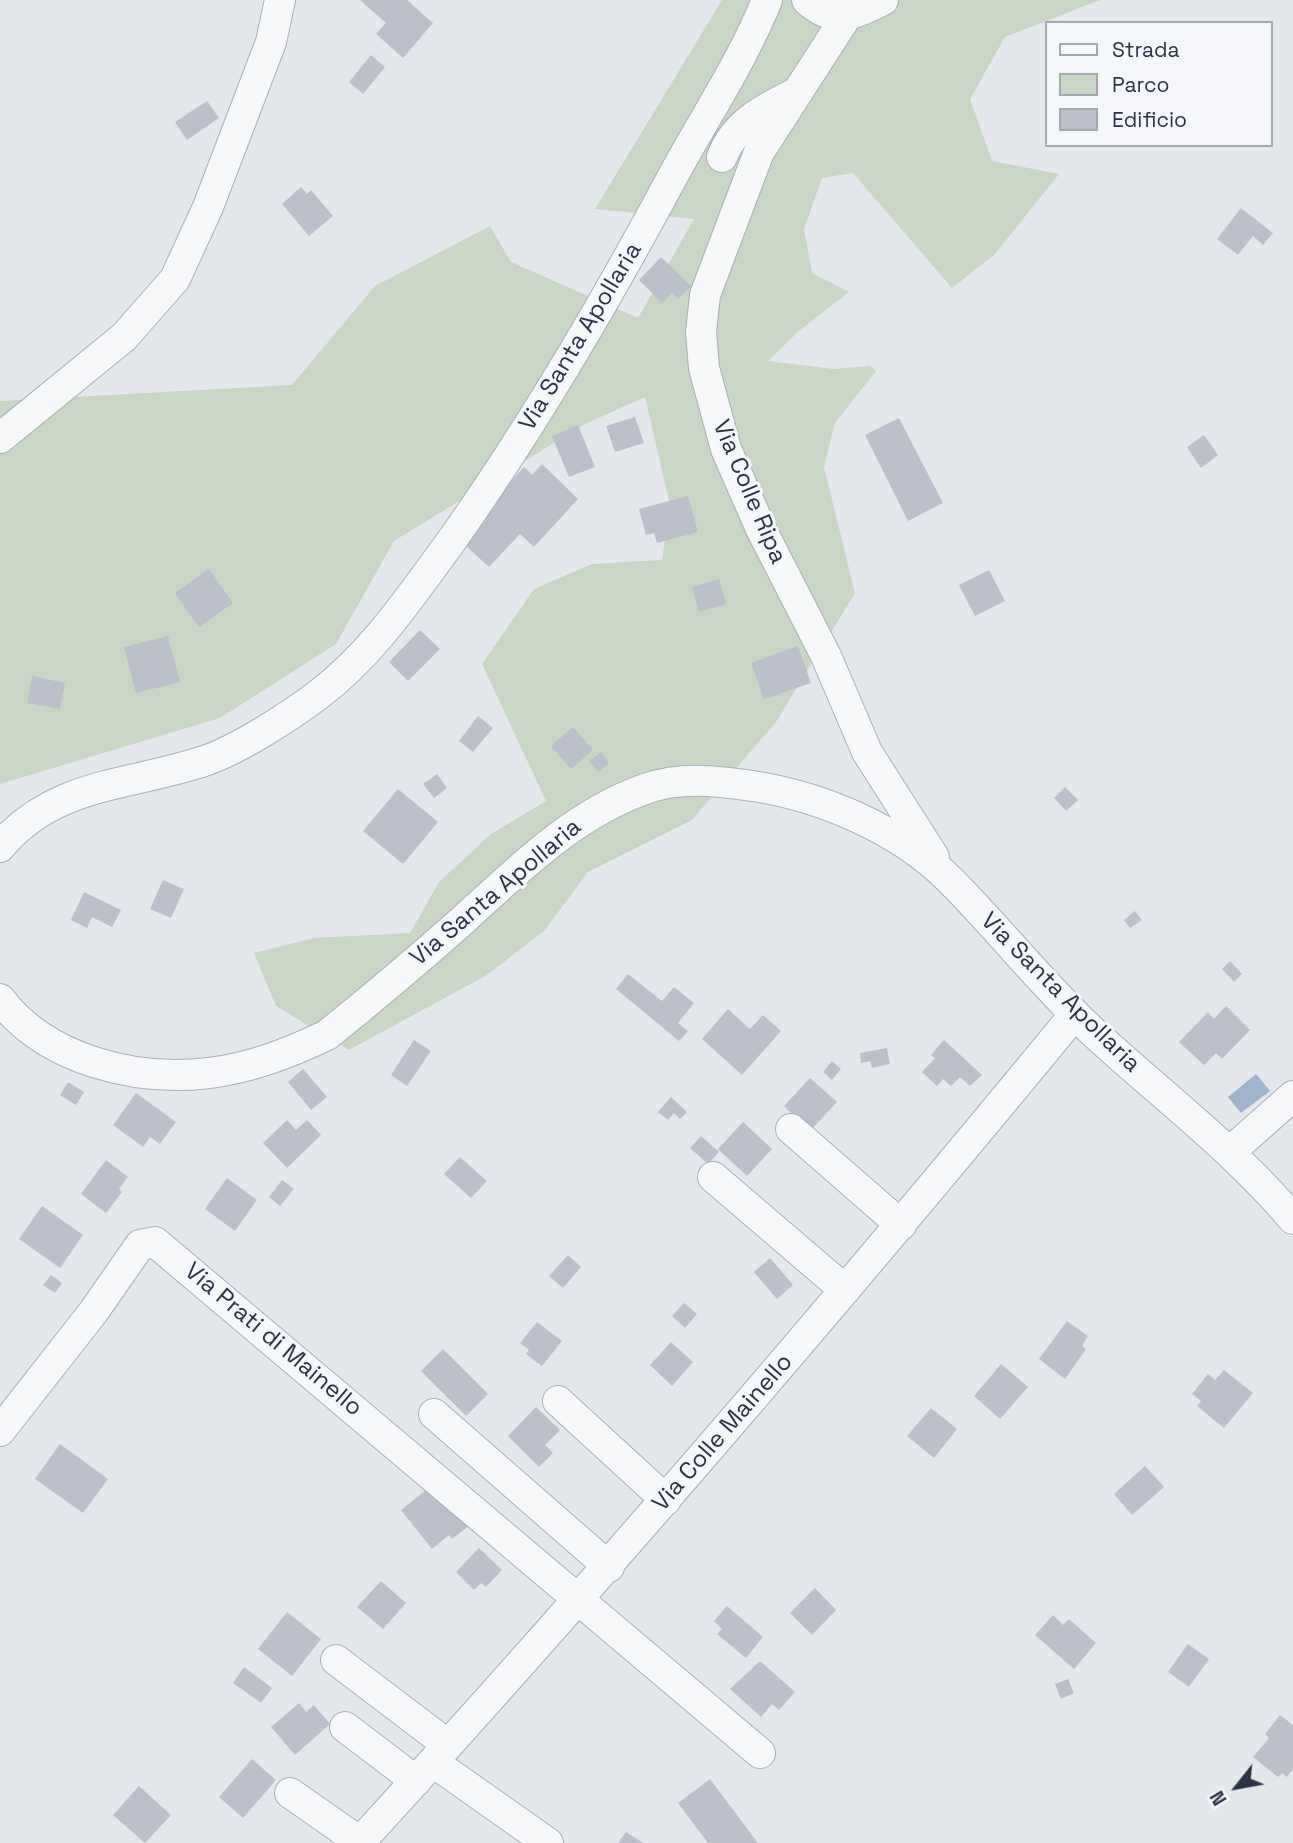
<!DOCTYPE html>
<style>
body{margin:0}
#map{position:relative;width:1293px;height:1843px;overflow:hidden;background:#e4e7ec;font-family:"Space Grotesk",sans-serif}
canvas{display:block}
.legend{position:absolute;left:1045px;top:21px;width:228px;height:126px;box-sizing:border-box;background:#f4f6f9;border:2px solid #a4a8b1;margin:0;padding:9px 12px;list-style:none;font-size:21px;color:#2b3445}
.legend li{display:flex;align-items:center;gap:14px;height:35px}
.legend b{width:35px;border:2px solid #a4a8b1}
.north{position:absolute;left:1202px;top:1752px;width:70px;height:70px;-webkit-text-stroke:5px #f4f6f9;paint-order:stroke;rotate:239deg;font-size:19px;font-weight:700;line-height:28px;text-align:center;color:#2b3445}
.north::after{content:'';display:block;margin:auto;width:24px;height:32px;background:#2b3445;clip-path:polygon(50% 0,100% 100%,50% 72%,0 100%)}
</style>
<div id="map">
<canvas width="1293" height="1843"></canvas>
<ul class="legend">
<li><b style="height:9px;background:#f7f8fa"></b>Strada</li>
<li><b style="height:19px;background:#c9d6c5"></b>Parco</li>
<li><b style="height:19px;background:#bbc0ca"></b>Edificio</li>
</ul>
<div class="north">N</div>
</div>
<script>
const ctx = document.querySelector('canvas').getContext('2d');
ctx.lineJoin = 'round';
function paint(path, color) { ctx.fillStyle = color; ctx.fill(path, 'evenodd'); }
function trace(path, color, width, dash) { ctx.strokeStyle = color; ctx.lineWidth = width; ctx.lineCap = dash ? 'butt' : 'round'; ctx.setLineDash(dash || []); ctx.stroke(path); }
function drawText(font, color, halo, rows, align = 'center') {
  ctx.font = font + ' "Space Grotesk",sans-serif'; ctx.lineWidth = 6; ctx.setLineDash([]); ctx.textBaseline = 'middle'; ctx.strokeStyle = halo; ctx.fillStyle = color; for (const [text, x, y, turn = 0] of rows) {
    ctx.save(); ctx.translate(x, y); ctx.rotate((+turn || 0) * Math.PI / 180); ctx.textAlign = isNaN(turn) ? turn : align; if (halo) ctx.strokeText(text, 0, 0); ctx.fillText(text, 0, 0); ctx.restore();
  }
}
const green = new Path2D(`
 M 722,0 L 1100,0 L 1005,37 L 970,99 L 992,161 L 1059,174 L 995,254 L 952,288 L 853,173 L 822,178 L 804,229 L 812,273 L 849,292 L 799,331 L 768,361 L 834,369 L 870,366 L 876,371 L 835,423 L 824,467 L 855,593 L 776,722 L 692,820 L 588,872 L 544,931 L 487,975 L 349,1050 L 276,1006 L 254,953 L 314,938 L 410,933 L 439,882 L 491,834 L 546,801 L 482,664 L 534,589 L 592,564 L 662,560 L 670,505 L 645,397 L 585,424 L 394,541 L 336,644 L 220,718 L 0,784 L 0,401 L 292,385 L 375,286 L 490,226 L 511,262 L 638,318 L 694,219 L 595,209 Z`);
const water = new Path2D(`
 M 1256,1074 L 1270,1091 L 1241,1113 L 1228,1097 Z`);
const building = new Path2D(`
 M 360,0 L 407,0 L 433,23 L 403,58 L 376,34 L 386,23 Z
 M 371,55 L 385,67 L 363,94 L 349,82 Z
 M 207,101 L 219,118 L 187,140 L 175,122 Z
 M 301,187 L 307,194 L 311,190 L 333,216 L 309,236 L 282,204 Z
 M 1241,208 L 1273,233 L 1263,245 L 1253,236 L 1238,255 L 1217,239 Z
 M 661,257 L 691,286 L 678,299 L 672,293 L 662,303 L 639,280 Z
 M 635,417 L 644,443 L 615,452 L 606,426 Z
 M 899,418 L 943,503 L 908,521 L 865,435 Z
 M 578,425 L 595,467 L 569,477 L 552,436 Z
 M 1204,435 L 1218,455 L 1201,468 L 1187,447 Z
 M 542,464 L 578,499 L 534,547 L 520,534 L 489,567 L 464,544 L 486,520 L 480,514 L 524,467 L 532,475 Z
 M 688,496 L 698,532 L 657,543 L 654,533 L 646,535 L 639,509 Z
 M 209,569 L 233,603 L 199,627 L 175,593 Z
 M 989,570 L 1005,601 L 975,616 L 959,585 Z
 M 719,579 L 726,604 L 699,612 L 692,587 Z
 M 420,630 L 440,649 L 408,681 L 389,662 Z
 M 168,636 L 180,682 L 136,693 L 124,647 Z
 M 798,646 L 811,683 L 764,699 L 751,663 Z
 M 32,676 L 65,683 L 60,709 L 27,703 Z
 M 478,716 L 493,728 L 473,752 L 459,741 Z
 M 573,727 L 593,750 L 571,769 L 551,746 Z
 M 601,752 L 609,763 L 598,772 L 589,761 Z
 M 437,774 L 447,788 L 434,798 L 423,784 Z
 M 1065,787 L 1078,800 L 1066,811 L 1054,798 Z
 M 398,789 L 438,822 L 403,864 L 363,831 Z
 M 163,880 L 184,889 L 171,918 L 150,909 Z
 M 84,892 L 121,910 L 112,927 L 92,917 L 87,928 L 71,920 Z
 M 1135,911 L 1142,920 L 1130,928 L 1124,920 Z
 M 1230,961 L 1242,974 L 1234,982 L 1222,969 Z
 M 628,974 L 662,1001 L 674,987 L 694,1003 L 678,1023 L 688,1031 L 679,1041 L 616,989 Z
 M 1226,1006 L 1250,1030 L 1222,1059 L 1216,1053 L 1204,1065 L 1179,1042 L 1208,1012 L 1214,1019 Z
 M 728,1009 L 750,1029 L 763,1015 L 781,1031 L 742,1075 L 702,1039 Z
 M 414,1040 L 431,1051 L 407,1086 L 391,1075 Z
 M 944,1040 L 982,1075 L 970,1086 L 960,1077 L 951,1086 L 943,1079 L 937,1086 L 922,1072 L 935,1058 L 931,1055 Z
 M 887,1048 L 890,1064 L 872,1068 L 870,1061 L 861,1063 L 860,1053 Z
 M 832,1061 L 841,1069 L 832,1080 L 823,1072 Z
 M 303,1069 L 327,1097 L 311,1110 L 288,1082 Z
 M 810,1078 L 837,1102 L 810,1131 L 784,1106 Z
 M 68,1082 L 84,1092 L 76,1105 L 60,1095 Z
 M 136,1093 L 176,1122 L 160,1144 L 150,1137 L 143,1147 L 113,1125 Z
 M 671,1097 L 687,1112 L 680,1119 L 674,1113 L 668,1120 L 658,1112 Z
 M 287,1120 L 296,1130 L 307,1120 L 321,1135 L 287,1168 L 263,1143 Z
 M 743,1122 L 772,1149 L 747,1176 L 718,1149 Z
 M 701,1136 L 719,1152 L 708,1164 L 690,1148 Z
 M 460,1157 L 487,1181 L 471,1198 L 444,1174 Z
 M 106,1160 L 128,1177 L 119,1189 L 122,1192 L 106,1213 L 81,1194 Z
 M 227,1178 L 257,1200 L 235,1231 L 205,1209 Z
 M 282,1180 L 294,1189 L 280,1206 L 269,1197 Z
 M 42,1206 L 83,1235 L 60,1268 L 19,1239 Z
 M 568,1255 L 581,1267 L 563,1288 L 549,1276 Z
 M 770,1258 L 793,1285 L 777,1299 L 754,1272 Z
 M 51,1275 L 62,1283 L 55,1293 L 43,1285 Z
 M 684,1303 L 697,1314 L 685,1328 L 672,1316 Z
 M 1067,1321 L 1088,1336 L 1082,1346 L 1086,1349 L 1065,1379 L 1039,1359 Z
 M 537,1322 L 562,1341 L 542,1366 L 526,1354 L 529,1350 L 520,1343 Z
 M 671,1342 L 693,1362 L 672,1386 L 650,1365 Z
 M 443,1349 L 488,1394 L 466,1416 L 421,1371 Z
 M 1001,1364 L 1028,1387 L 1000,1419 L 974,1396 Z
 M 1224,1370 L 1253,1393 L 1224,1428 L 1197,1406 L 1201,1401 L 1192,1394 L 1208,1374 L 1215,1380 Z
 M 536,1407 L 560,1430 L 545,1445 L 553,1453 L 539,1467 L 508,1436 Z
 M 931,1408 L 957,1429 L 934,1458 L 907,1436 Z
 M 60,1444 L 108,1479 L 83,1513 L 35,1479 Z
 M 1145,1466 L 1164,1487 L 1132,1515 L 1114,1494 Z
 M 436,1482 L 470,1525 L 452,1539 L 449,1535 L 432,1549 L 401,1510 Z
 M 479,1548 L 502,1570 L 486,1587 L 481,1583 L 474,1590 L 456,1572 Z
 M 381,1581 L 406,1603 L 383,1629 L 357,1607 Z
 M 815,1588 L 836,1610 L 812,1635 L 790,1613 Z
 M 727,1606 L 763,1637 L 746,1658 L 717,1634 L 722,1629 L 714,1621 Z
 M 287,1612 L 321,1639 L 292,1676 L 258,1649 Z
 M 1053,1615 L 1063,1625 L 1069,1619 L 1096,1643 L 1074,1669 L 1035,1635 Z
 M 1188,1644 L 1209,1659 L 1189,1687 L 1168,1672 Z
 M 760,1661 L 795,1692 L 779,1710 L 772,1704 L 761,1717 L 730,1689 Z
 M 244,1667 L 272,1688 L 261,1703 L 233,1683 Z
 M 1068,1679 L 1074,1693 L 1061,1699 L 1055,1684 Z
 M 299,1703 L 306,1712 L 314,1705 L 330,1724 L 295,1755 L 271,1727 Z
 M 1280,1715 L 1293,1725 L 1293,1769 L 1287,1777 L 1282,1773 L 1278,1777 L 1253,1757 L 1269,1738 L 1265,1734 Z
 M 252,1759 L 276,1780 L 243,1818 L 219,1797 Z
 M 710,1779 L 758,1843 L 708,1843 L 678,1803 Z
 M 139,1786 L 171,1815 L 145,1843 L 113,1815 Z
 M 626,1832 L 643,1843 L 618,1843 Z`);
const minor = new Path2D(`
 M 807,0 C 834,25 854,14 883,0
 M 846,17 L 759,152 L 705,295 L 701,332 L 704,368 L 726,449 L 761,529 L 826,656 L 867,752 L 934,857
 M 722,157 C 735,122 766,108 798,92
 M 0,438 L 124,337 L 175,279 L 208,207 L 271,42 L 280,0
 M 0,847 C 54,782 130,786 204,761 C 238,750 290,716 318,695 C 371,655 408,600 447,547 C 532,428 605,303 674,174 C 705,117 743,60 767,0
 M 0,999 C 46,1060 136,1082 209,1073 C 251,1068 289,1053 327,1035 C 373,998 418,960 462,921 C 518,870 572,815 645,789 C 681,776 716,781 753,786 C 823,797 899,829 950,880 C 999,929 1041,983 1092,1031 C 1160,1094 1233,1148 1293,1219
 M 791,1129 L 901,1225
 M 1231,1151 L 1293,1096
 M 713,1177 L 845,1290
 M 558,1401 L 666,1500
 M 434,1414 L 609,1567
 M 0,1431 L 94,1311 L 140,1245 L 155,1242 L 760,1753
 M 336,1660 L 448,1745
 M 345,1727 L 416,1781
 M 433,1762 L 548,1843
 M 290,1793 L 360,1842
 M 359,1843 C 606,1573 843,1296 1075,1014`);
const streetNames = [
 ["Via Santa Apollaria",581,337,-59],
 ["Via Colle Ripa",749,492,67],
 ["Via Santa Apollaria",496,893,-40],
 ["Via Santa Apollaria",1060,993,45],
 ["Via Prati di Mainello",273,1340,40],
 ["Via Colle Mainello",723,1433,-49]
];
paint(green, '#c9d6c5');
paint(water, '#9fb4cc');
paint(building, '#bbc0ca');
trace(minor, '#a9aeb7', 32);
trace(minor, '#f7f8fa', 30);
drawText('24px', '#2b3445', '#f4f6f9', streetNames);
</script>
